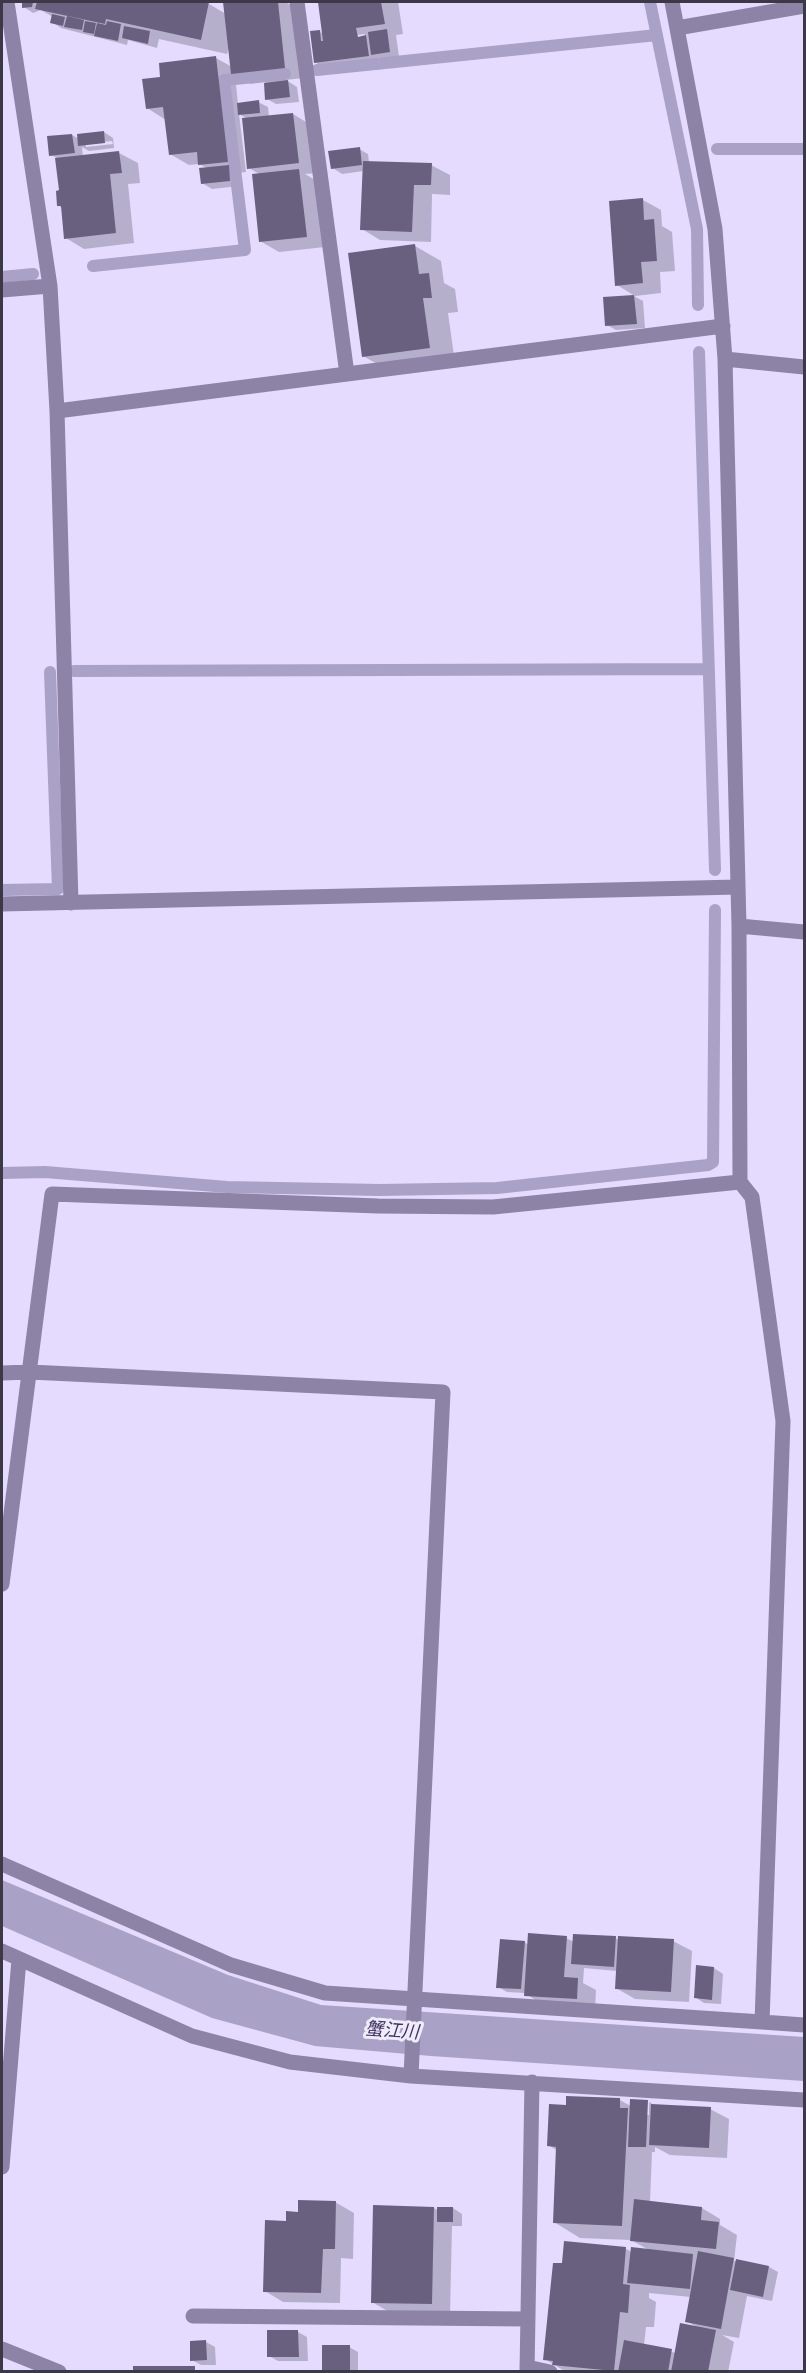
<!DOCTYPE html>
<meta charset="utf-8">
<style>
body{margin:0}
#map{position:relative;width:806px;height:2373px;overflow:hidden;background:#e4dbfe;font-family:Cabin,sans-serif}
canvas{display:block}
.frame{position:absolute;inset:0;border:3px solid #3c3946;pointer-events:none}
</style>
<div id="map">
<canvas width="806" height="2373"></canvas>
<div class="frame"></div>
</div>
<script>
const ctx = document.querySelector('canvas').getContext('2d');
ctx.lineJoin = 'round';
function paint(path, color) { ctx.fillStyle = color; ctx.fill(path, 'evenodd'); }
function trace(path, color, width, dash) { ctx.strokeStyle = color; ctx.lineWidth = width; ctx.lineCap = dash ? 'butt' : 'round'; ctx.setLineDash(dash || []); ctx.stroke(path); }
function drawText(font, color, halo, rows, align = 'center') {
  ctx.font = font + ' Cabin,"Noto Sans JP",sans-serif'; ctx.lineWidth = 6; ctx.setLineDash([]); ctx.textBaseline = 'middle'; ctx.strokeStyle = halo; ctx.fillStyle = color; for (const [text, x, y, turn = 0] of rows) {
    ctx.save(); ctx.translate(x, y); ctx.rotate((+turn || 0) * Math.PI / 180); ctx.textAlign = isNaN(turn) ? turn : align; if (halo) ctx.strokeText(text, 0, 0); ctx.fillText(text, 0, 0); ctx.restore();
  }
}
const water = new Path2D(`
 M 2,1880 L 228,1975 L 321,2005 L 804,2037 L 804,2081 L 431,2056 L 315,2046 L 212,2018 L 2,1926 Z`);
const shadow = new Path2D(`
 M 23,2 L 198,2 L 209,4 L 226,14 L 225,2 L 285,2 L 295,7 L 303,78 L 286,80 L 297,87 L 299,102 L 276,104 L 267,99 L 265,82 L 251,84 L 235,75 L 238,104 L 258,102 L 268,107 L 269,117 L 293,114 L 311,125 L 317,173 L 305,174 L 317,181 L 325,247 L 279,252 L 260,241 L 261,175 L 249,168 L 248,119 L 239,114 L 246,172 L 238,173 L 239,186 L 212,189 L 202,183 L 207,168 L 199,164 L 189,165 L 170,154 L 166,120 L 147,108 L 162,78 L 216,58 L 232,67 L 229,47 L 227,54 L 159,39 L 157,48 L 128,40 L 127,45 L 61,28 L 52,22 L 53,17 L 41,10 L 33,13 L 24,7 Z
 M 319,2 L 398,2 L 403,34 L 396,35 L 399,57 L 381,59 L 378,57 L 378,61 L 324,68 L 315,62 L 311,33 L 320,32 L 324,34 ZM 365,34 L 365,37 L 340,40 L 340,37 Z
 M 104,132 L 113,138 L 114,148 L 89,151 L 82,147 L 83,157 L 119,153 L 138,163 L 140,183 L 128,184 L 134,243 L 84,249 L 66,238 L 62,208 L 58,205 L 60,192 L 57,158 L 51,155 L 72,135 L 79,139 ZM 112,141 L 113,144 L 86,147 L 86,144 Z
 M 359,149 L 368,154 L 369,162 L 431,165 L 450,175 L 450,195 L 432,194 L 431,242 L 380,240 L 362,229 L 364,171 L 342,174 L 333,168 Z
 M 643,200 L 661,210 L 662,226 L 672,232 L 675,271 L 660,272 L 661,293 L 635,296 L 617,285 Z
 M 415,246 L 441,261 L 444,283 L 455,289 L 458,312 L 448,313 L 455,363 L 390,371 L 363,356 Z
 M 634,296 L 643,301 L 645,328 L 616,330 L 607,325 Z
 M 566,1938 L 574,1942 L 615,1938 L 619,1940 L 673,1941 L 692,1951 L 689,2002 L 635,1999 L 616,1988 L 617,1971 L 584,1968 L 583,1983 L 596,1990 L 595,2009 L 544,2006 L 525,1993 L 507,1992 L 498,1987 L 524,1942 L 529,1945 Z
 M 697,1967 L 714,1968 L 723,1974 L 721,2004 L 704,2003 L 695,1997 Z
 M 620,2100 L 646,2115 L 649,2115 L 649,2102 L 656,2106 L 710,2109 L 729,2119 L 727,2158 L 670,2155 L 655,2147 L 655,2152 L 652,2152 L 650,2202 L 702,2208 L 720,2219 L 720,2225 L 737,2235 L 734,2261 L 769,2267 L 778,2272 L 772,2301 L 747,2296 L 739,2338 L 722,2335 L 734,2342 L 728,2372 L 566,2372 L 545,2359 L 566,2242 L 626,2249 L 632,2252 L 649,2250 L 631,2240 L 580,2238 L 554,2222 L 558,2151 L 548,2145 L 567,2107 ZM 649,2293 L 691,2297 L 686,2321 L 697,2327 L 676,2353 L 644,2345 L 646,2327 L 654,2327 L 656,2302 L 649,2298 Z
 M 335,2202 L 354,2213 L 353,2259 L 341,2258 L 340,2303 L 283,2302 L 265,2291 L 287,2222 L 299,2214 Z
 M 434,2208 L 439,2211 L 453,2208 L 462,2214 L 462,2226 L 452,2226 L 450,2314 L 391,2313 L 372,2302 Z
 M 298,2332 L 307,2337 L 308,2361 L 278,2361 L 269,2356 Z
 M 191,2342 L 206,2342 L 215,2347 L 216,2365 L 201,2365 L 192,2360 Z
 M 349,2347 L 358,2352 L 358,2372 L 324,2372 Z`);
const stream = new Path2D(`
 M 650,2 L 697,229 L 698,305
 M 317,70 L 657,35
 M 717,149 L 804,149
 M 93,266 L 245,250 L 224,80 L 285,74
 M 2,277 L 33,274
 M 699,352 L 715,870
 M 74,671 L 709,669
 M 2,890 L 58,889 L 50,672
 M 2,1173 L 45,1172 L 227,1187 L 380,1190 L 497,1188 L 708,1165 L 713,1162 L 715,910`);
const building = new Path2D(`
 M 22,2 L 33,2 L 32,7 L 22,8 Z
 M 37,2 L 209,2 L 201,40 L 106,19 L 105,24 L 35,9 Z
 M 223,2 L 278,2 L 285,68 L 231,74 Z
 M 318,2 L 381,2 L 385,24 L 356,28 L 358,37 L 366,35 L 369,56 L 314,63 L 310,31 L 320,30 L 321,41 L 323,41 Z
 M 52,14 L 65,17 L 63,26 L 50,23 Z
 M 67,16 L 84,20 L 82,30 L 64,27 Z
 M 85,21 L 96,23 L 94,34 L 83,32 Z
 M 107,21 L 121,24 L 118,41 L 94,36 L 97,23 L 106,25 Z
 M 124,26 L 150,31 L 148,44 L 122,38 Z
 M 387,29 L 390,52 L 371,55 L 368,32 Z
 M 216,56 L 228,162 L 198,165 L 197,152 L 169,155 L 163,107 L 146,109 L 142,79 L 160,77 L 159,63 Z
 M 288,80 L 290,97 L 265,100 L 264,83 Z
 M 259,100 L 260,113 L 238,115 L 237,103 Z
 M 293,113 L 299,163 L 247,169 L 242,118 Z
 M 104,131 L 105,143 L 78,146 L 77,134 Z
 M 72,134 L 75,153 L 49,156 L 47,136 Z
 M 360,147 L 362,165 L 331,169 L 328,151 Z
 M 119,151 L 122,173 L 110,174 L 116,233 L 64,239 L 61,206 L 57,206 L 56,191 L 59,190 L 55,158 Z
 M 363,161 L 432,163 L 431,185 L 414,185 L 412,232 L 360,230 Z
 M 229,165 L 230,181 L 201,184 L 199,168 Z
 M 299,169 L 307,237 L 259,242 L 252,174 Z
 M 643,198 L 644,220 L 654,219 L 657,261 L 641,262 L 643,283 L 615,286 L 609,201 Z
 M 415,244 L 419,274 L 429,273 L 432,298 L 423,298 L 430,348 L 362,357 L 348,253 Z
 M 634,295 L 637,324 L 605,326 L 603,297 Z
 M 528,1933 L 567,1936 L 564,1977 L 578,1978 L 577,1999 L 524,1996 Z
 M 573,1934 L 616,1936 L 614,1967 L 571,1964 Z
 M 618,1936 L 674,1939 L 671,1992 L 615,1989 Z
 M 500,1939 L 525,1941 L 521,1989 L 496,1988 Z
 M 696,1965 L 714,1967 L 712,2000 L 694,1998 Z
 M 566,2096 L 620,2098 L 620,2108 L 628,2108 L 622,2226 L 553,2223 L 556,2147 L 547,2146 L 549,2104 L 566,2105 Z
 M 630,2099 L 648,2100 L 646,2147 L 628,2147 Z
 M 651,2104 L 711,2107 L 709,2148 L 649,2145 Z
 M 634,2199 L 702,2207 L 701,2220 L 719,2222 L 716,2249 L 630,2241 Z
 M 298,2200 L 336,2201 L 335,2249 L 323,2249 L 321,2293 L 263,2292 L 265,2220 L 286,2221 L 286,2211 L 298,2212 Z
 M 373,2205 L 434,2207 L 432,2304 L 371,2303 Z
 M 437,2207 L 453,2207 L 453,2222 L 437,2222 Z
 M 564,2241 L 626,2247 L 623,2284 L 630,2285 L 628,2313 L 620,2312 L 614,2371 L 552,2365 L 553,2361 L 543,2360 L 553,2263 L 562,2263 Z
 M 631,2247 L 693,2254 L 690,2289 L 627,2283 Z
 M 698,2251 L 734,2258 L 721,2329 L 685,2322 Z
 M 736,2259 L 769,2266 L 763,2297 L 730,2290 Z
 M 680,2323 L 716,2330 L 708,2372 L 671,2372 Z
 M 267,2330 L 298,2330 L 299,2357 L 267,2357 Z
 M 206,2340 L 207,2360 L 190,2361 L 190,2341 Z
 M 624,2340 L 672,2349 L 668,2372 L 618,2372 Z
 M 322,2345 L 350,2345 L 350,2372 L 322,2372 Z
 M 133,2366 L 195,2366 L 195,2372 L 133,2372 Z`);
const minor = new Path2D(`
 M 7,2 L 50,286 L 57,411 L 71,903
 M 297,2 L 347,374
 M 677,28 L 804,6
 M 2,290 L 50,286
 M 725,359 L 804,367
 M 57,411 L 723,326
 M 2,904 L 738,887
 M 739,926 L 804,932
 M 2,1373 L 30,1372 L 443,1392 L 411,2076
 M 2,1584 L 52,1194 L 378,1206 L 493,1207 L 740,1182 L 739,926 L 725,359 L 715,229 L 672,2
 M 2,1864 L 231,1965 L 325,1993 L 762,2022 L 783,1421 L 752,1197 L 740,1182
 M 2,1951 L 192,2036 L 290,2062 L 411,2076 L 804,2100
 M 762,2022 L 804,2025
 M 2,2167 L 19,1959
 M 193,2316 L 528,2319
 M 2,2349 L 59,2372
 M 527,2367 L 550,2372
 M 527,2372 L 532,2082`);
const waterNames = [
 ["蟹江川",392,2031,4]
];
paint(water, '#aaa1c7');
paint(shadow, '#0003');
trace(stream, '#aaa1c7', 12);
paint(building, '#68607e');
trace(minor, '#8c83a6', 15);
drawText('italic 18px', '#403062', '#efecfa', waterNames);
</script>
